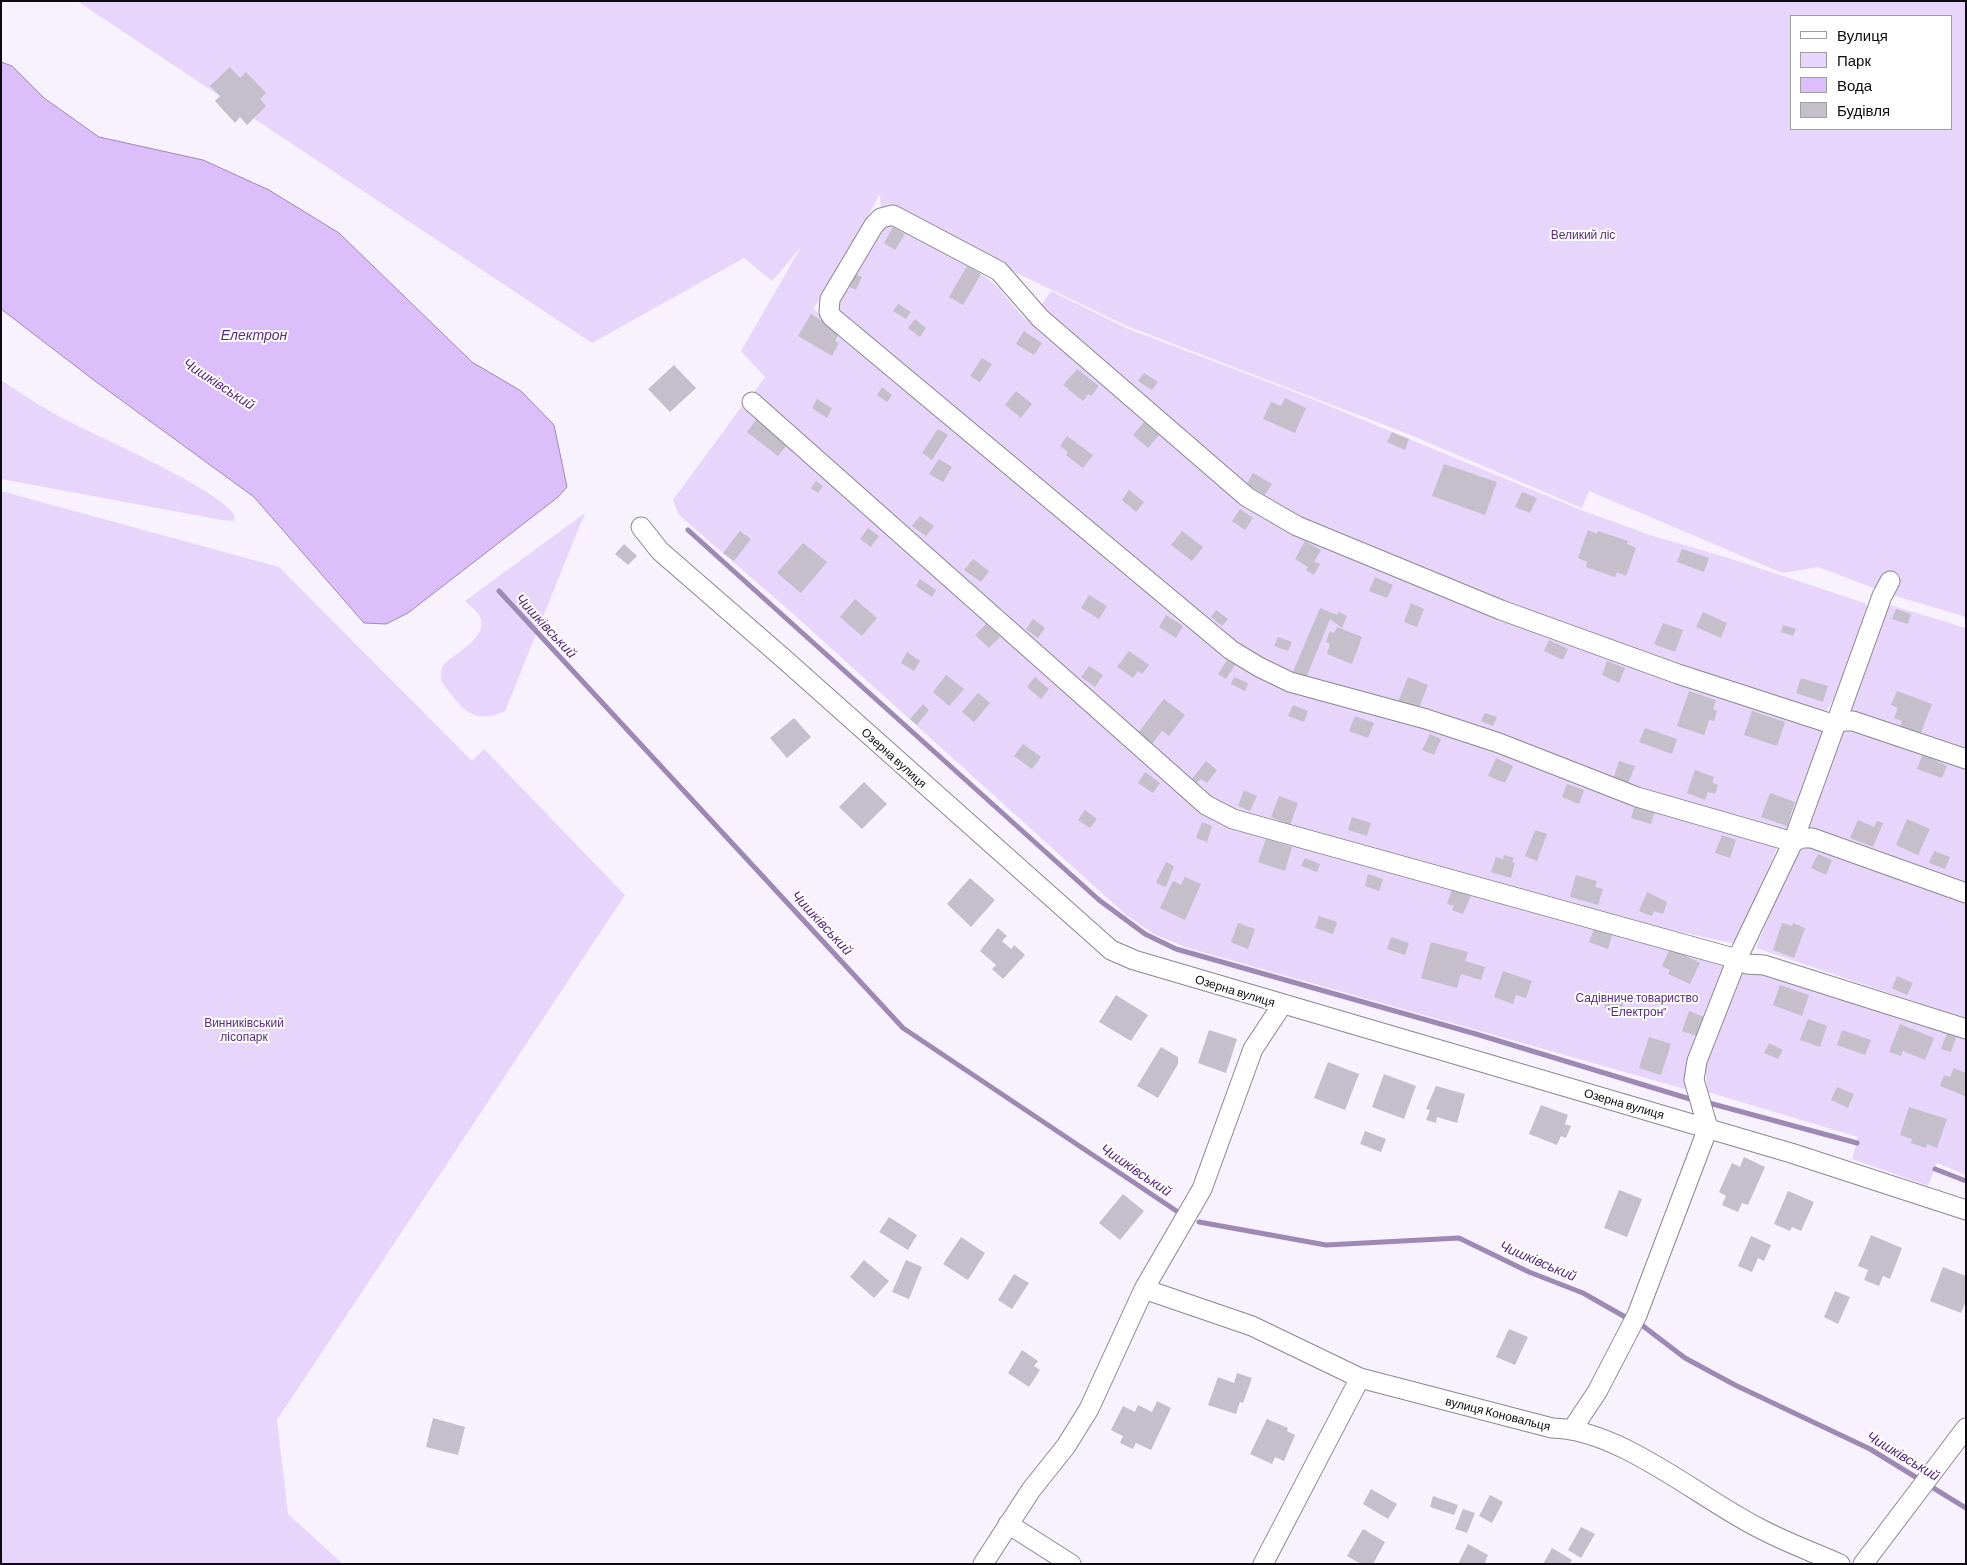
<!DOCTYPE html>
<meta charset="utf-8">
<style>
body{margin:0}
#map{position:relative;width:1967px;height:1565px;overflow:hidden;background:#f8f2fe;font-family:Barlow,sans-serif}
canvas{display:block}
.frame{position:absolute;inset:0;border:2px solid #0d0b0f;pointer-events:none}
.legend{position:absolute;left:1790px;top:15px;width:162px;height:115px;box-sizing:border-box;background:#fff;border:1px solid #9e9d9f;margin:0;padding:6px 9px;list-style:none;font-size:15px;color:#0d0b0f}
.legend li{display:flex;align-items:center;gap:10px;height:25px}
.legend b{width:25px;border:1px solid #9e9d9f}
</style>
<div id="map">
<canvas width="1967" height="1565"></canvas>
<div class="frame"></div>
<ul class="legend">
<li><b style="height:6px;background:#fff"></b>Вулиця</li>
<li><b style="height:14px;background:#e7d5fb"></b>Парк</li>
<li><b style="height:14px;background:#dcbefa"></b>Вода</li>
<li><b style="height:14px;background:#c4bfca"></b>Будівля</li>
</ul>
</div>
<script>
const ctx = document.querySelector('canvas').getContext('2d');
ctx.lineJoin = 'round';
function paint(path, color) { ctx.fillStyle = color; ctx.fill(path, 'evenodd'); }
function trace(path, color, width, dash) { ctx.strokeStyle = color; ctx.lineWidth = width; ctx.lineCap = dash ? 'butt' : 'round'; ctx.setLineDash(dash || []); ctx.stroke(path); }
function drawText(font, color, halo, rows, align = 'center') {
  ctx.font = font + ' Barlow,sans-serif'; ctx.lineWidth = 4; ctx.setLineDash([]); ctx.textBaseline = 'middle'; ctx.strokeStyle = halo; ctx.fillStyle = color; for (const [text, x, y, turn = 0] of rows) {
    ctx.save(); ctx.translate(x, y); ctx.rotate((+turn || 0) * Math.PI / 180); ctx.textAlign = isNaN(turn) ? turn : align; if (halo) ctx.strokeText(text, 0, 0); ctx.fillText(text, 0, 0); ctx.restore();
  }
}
const green = new Path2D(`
 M 77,1 L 1966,1 L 1966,617 L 1892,595 L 1818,567 L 1782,573 L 1589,491 L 1582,508 L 1408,434 L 1127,326 L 881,208 L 880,196 L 867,189 L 879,196 L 835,276 L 813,309 L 1230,655 L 1422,722 L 1773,840 L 1777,848 L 1737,944 L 1671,930 L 1225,808 L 751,396 L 765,377 L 741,351 L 801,247 L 772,281 L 744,258 L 592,343 ZM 1791,16 L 1951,16 L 1951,129 L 1791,129 Z
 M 881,223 L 891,223 L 981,274 L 997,286 L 1021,315 L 1296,532 L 1825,727 L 1788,833 L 1711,814 L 1291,677 L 1233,645 L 836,310 L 836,299 Z
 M 1051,291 L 1126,328 L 1310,398 L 1581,510 L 1650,535 L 1725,557 L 1865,603 L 1869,610 C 1857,644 1848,682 1826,711 L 1760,693 L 1464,589 L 1301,522 L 1249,491 L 1039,308 Z
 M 1,380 C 18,391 35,403 53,413 C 87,433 223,489 235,517 L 233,521 L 222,520 L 1,479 Z
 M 742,406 L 762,416 L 1203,810 L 1723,961 L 1726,970 L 1688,1090 L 1188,948 L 1154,934 L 1125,914 L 791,612 L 679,515 L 673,500 Z
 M 1,491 L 279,567 L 472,761 L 484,749 L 625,895 L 277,1420 L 288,1514 L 343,1564 L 1,1564 Z
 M 585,513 L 505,711 C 472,727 460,706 441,681 C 441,676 440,671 443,666 C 450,655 492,638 479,615 C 476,610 469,605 465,601 Z
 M 1887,604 L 1966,628 L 1966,751 L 1847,709 Z
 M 1846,727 L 1966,764 L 1966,887 L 1804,829 L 1838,733 Z
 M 1810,844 L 1966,900 L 1966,1019 L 1756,948 L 1796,848 Z
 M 1751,969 L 1966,1033 L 1966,1175 L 1937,1163 L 1928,1186 L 1852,1159 L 1858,1137 L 1708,1092 L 1704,1063 L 1738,974 Z`);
const water = new Path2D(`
 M 1,62 L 12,66 L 44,98 L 99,137 L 203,160 L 269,190 L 339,233 L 472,362 L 521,391 L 554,425 L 567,487 L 558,497 L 408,613 L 386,624 L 364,623 L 254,497 L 95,381 L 1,309 Z`);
const stream = new Path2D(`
 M 688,530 L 1099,900 L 1145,934 L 1176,949 L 1476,1034 L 1690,1099
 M 499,591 L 903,1028 L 1178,1212
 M 1709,1103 L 1857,1143
 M 1935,1169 L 1966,1181
 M 1199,1222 L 1326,1245 L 1459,1238 L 1529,1272 L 1583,1293 L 1627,1318
 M 1643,1326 L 1685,1358 L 1735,1385 L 1870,1449 L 1966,1508`);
const building = new Path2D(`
 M 230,67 L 240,78 L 246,72 L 266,93 L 260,99 L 266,106 L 247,125 L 240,117 L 235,123 L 215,101 L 220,96 L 210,86 Z
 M 893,227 L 905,234 L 895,250 L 884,243 Z
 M 967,266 L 981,274 L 963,305 L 949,297 Z
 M 853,273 L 862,277 L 856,290 L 847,285 Z
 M 898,304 L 911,312 L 906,319 L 893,311 Z
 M 811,314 L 840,332 L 835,341 L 839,343 L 832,356 L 798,336 Z
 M 915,319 L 926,328 L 920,337 L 908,328 Z
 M 1024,331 L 1042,343 L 1034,355 L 1016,344 Z
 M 982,358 L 992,364 L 980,382 L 970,376 Z
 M 674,365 L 696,388 L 670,412 L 648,389 Z
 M 1077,369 L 1099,386 L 1091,396 L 1088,394 L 1083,401 L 1063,385 Z
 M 1144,373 L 1158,382 L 1152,390 L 1138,381 Z
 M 882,387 L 892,395 L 887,402 L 877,395 Z
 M 1016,391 L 1032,404 L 1021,418 L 1005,405 Z
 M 1285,398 L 1306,408 L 1295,433 L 1263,419 L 1271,402 L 1281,406 Z
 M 817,399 L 832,408 L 827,418 L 812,408 Z
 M 756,420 L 787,445 L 778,456 L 747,432 Z
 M 1144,422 L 1159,435 L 1148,448 L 1133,435 Z
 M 938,429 L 948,435 L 932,460 L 922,453 Z
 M 1392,432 L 1409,439 L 1405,450 L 1387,442 Z
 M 1067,436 L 1093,455 L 1083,468 L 1066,455 L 1068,452 L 1060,446 Z
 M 939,459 L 952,467 L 943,482 L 929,474 Z
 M 1444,464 L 1497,482 L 1485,515 L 1432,496 Z
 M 1253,473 L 1272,484 L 1265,495 L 1247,484 Z
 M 816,481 L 823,486 L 818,493 L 811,488 Z
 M 1129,490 L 1144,502 L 1136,512 L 1122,500 Z
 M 1522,492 L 1537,498 L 1530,513 L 1515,507 Z
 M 1240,509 L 1253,518 L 1245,530 L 1232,521 Z
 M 920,516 L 934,526 L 926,536 L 912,526 Z
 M 868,528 L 879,536 L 871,547 L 860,539 Z
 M 1588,530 L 1597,534 L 1598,531 L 1628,541 L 1627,544 L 1636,548 L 1626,576 L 1617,572 L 1615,577 L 1586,567 L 1587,562 L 1578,558 Z
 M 740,531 L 751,539 L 734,561 L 723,553 Z
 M 1182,531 L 1203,547 L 1192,561 L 1171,545 Z
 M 1305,541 L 1321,550 L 1314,562 L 1320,564 L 1314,575 L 1306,570 L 1308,567 L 1295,559 Z
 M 803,543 L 827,562 L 801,593 L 777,573 Z
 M 624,544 L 637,556 L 628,565 L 615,554 Z
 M 1682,549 L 1709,558 L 1704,572 L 1677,562 Z
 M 973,559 L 989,571 L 981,582 L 964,570 Z
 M 1375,577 L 1393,585 L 1387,598 L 1369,591 Z
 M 920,579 L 936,590 L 932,597 L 916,586 Z
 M 1089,595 L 1107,606 L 1099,619 L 1081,608 Z
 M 855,599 L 877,618 L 862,636 L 840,617 Z
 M 1411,603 L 1424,609 L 1417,627 L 1404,622 Z
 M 1320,608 L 1337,615 L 1339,612 L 1347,616 L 1342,628 L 1330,619 L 1306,678 L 1292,674 Z
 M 1896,609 L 1911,614 L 1908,624 L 1892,619 Z
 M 1216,610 L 1228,619 L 1222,626 L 1211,617 Z
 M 1703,612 L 1727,623 L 1721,638 L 1696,627 Z
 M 1166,615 L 1183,626 L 1176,638 L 1159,627 Z
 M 1033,619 L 1045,628 L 1038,638 L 1026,629 Z
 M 1663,623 L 1683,630 L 1675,652 L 1654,644 Z
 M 986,624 L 1000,637 L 989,648 L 975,635 Z
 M 1783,625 L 1796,629 L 1793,636 L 1781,632 Z
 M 1337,627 L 1362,637 L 1352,664 L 1327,654 L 1330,644 L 1326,642 L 1330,631 L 1334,633 Z
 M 1278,637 L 1292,642 L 1288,651 L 1274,646 Z
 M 1549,640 L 1568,649 L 1563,660 L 1544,651 Z
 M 1129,651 L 1149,665 L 1142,674 L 1138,671 L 1133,678 L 1117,667 Z
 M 907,652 L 920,661 L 914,671 L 901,663 Z
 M 1227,660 L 1235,665 L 1226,679 L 1218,674 Z
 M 1607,661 L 1625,668 L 1619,683 L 1602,675 Z
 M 1089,666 L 1103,675 L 1095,687 L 1081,677 Z
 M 946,675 L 964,689 L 949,706 L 933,692 Z
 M 1035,677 L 1049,689 L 1041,699 L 1027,687 Z
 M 1234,677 L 1248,683 L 1245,691 L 1231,684 Z
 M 1408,677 L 1428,685 L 1418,710 L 1398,702 Z
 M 1801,678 L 1828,686 L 1823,702 L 1796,693 Z
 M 1689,691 L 1716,700 L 1713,709 L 1717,711 L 1714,721 L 1709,720 L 1704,735 L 1677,726 Z
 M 1897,691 L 1932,704 L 1920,735 L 1900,727 L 1902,721 L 1894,718 L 1898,708 L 1891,705 Z
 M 978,693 L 990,703 L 974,722 L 962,712 Z
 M 1164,699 L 1185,715 L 1169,736 L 1162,731 L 1152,744 L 1138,733 Z
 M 923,704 L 929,710 L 917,725 L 910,719 Z
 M 1293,705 L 1308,711 L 1304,722 L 1288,716 Z
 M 1752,711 L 1785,722 L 1777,746 L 1744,735 Z
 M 1485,713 L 1497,717 L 1493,726 L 1481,721 Z
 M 1355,716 L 1374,723 L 1368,738 L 1349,731 Z
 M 794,718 L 811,737 L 787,758 L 770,738 Z
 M 1645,728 L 1677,739 L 1672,754 L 1639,742 Z
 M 1430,734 L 1441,739 L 1434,755 L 1422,750 Z
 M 1023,744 L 1041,757 L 1032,769 L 1014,756 Z
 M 1923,754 L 1947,766 L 1942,778 L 1917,769 Z
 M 1496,758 L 1513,766 L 1505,783 L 1488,776 Z
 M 1206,761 L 1217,770 L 1207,783 L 1201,779 L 1197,783 L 1192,779 Z
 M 1619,761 L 1635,766 L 1628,784 L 1613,779 Z
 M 1695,770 L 1714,777 L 1712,782 L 1718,785 L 1715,794 L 1708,792 L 1705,800 L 1687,793 Z
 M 1145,772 L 1160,783 L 1153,793 L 1138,783 Z
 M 864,782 L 887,804 L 862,829 L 839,807 Z
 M 1567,784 L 1584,790 L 1579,804 L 1562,797 Z
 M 1244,790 L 1257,796 L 1250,811 L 1238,806 Z
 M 1770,793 L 1795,802 L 1787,826 L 1761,817 Z
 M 1279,796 L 1298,803 L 1290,825 L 1271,817 Z
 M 1635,805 L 1655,811 L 1651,824 L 1631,818 Z
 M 1085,810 L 1097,819 L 1090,828 L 1078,820 Z
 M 1352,817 L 1371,823 L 1367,836 L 1348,830 Z
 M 1907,819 L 1930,829 L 1918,855 L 1896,845 Z
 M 1858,820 L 1874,827 L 1877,821 L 1883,823 L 1873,847 L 1850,838 Z
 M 1202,822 L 1212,826 L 1207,842 L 1196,838 Z
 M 1535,830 L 1547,834 L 1537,861 L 1525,856 Z
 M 1722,835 L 1736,840 L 1730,858 L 1715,853 Z
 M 1266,839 L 1292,847 L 1285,871 L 1258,862 Z
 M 1934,851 L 1950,857 L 1945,869 L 1929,863 Z
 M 1818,854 L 1832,860 L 1826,875 L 1811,868 Z
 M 1504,855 L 1514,858 L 1512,862 L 1515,863 L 1511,878 L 1491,872 L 1496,857 L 1503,859 Z
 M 1305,858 L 1320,864 L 1317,872 L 1301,866 Z
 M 1166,862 L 1174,866 L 1166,887 L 1156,883 Z
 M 1368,874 L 1383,879 L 1379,891 L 1365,886 Z
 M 1576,875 L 1597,881 L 1595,887 L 1603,889 L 1598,905 L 1570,897 Z
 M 1185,877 L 1201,884 L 1185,920 L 1160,908 L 1173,881 L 1181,885 Z
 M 970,878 L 995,900 L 971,927 L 947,904 Z
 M 1452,890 L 1471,896 L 1463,914 L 1452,910 L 1454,906 L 1447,904 Z
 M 1647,892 L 1667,902 L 1663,914 L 1654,911 L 1652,916 L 1639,911 Z
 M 1319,916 L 1337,922 L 1333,934 L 1315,928 Z
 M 1238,923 L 1255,929 L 1248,949 L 1231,942 Z
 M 1782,923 L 1792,926 L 1793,923 L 1805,928 L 1794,958 L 1773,950 Z
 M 998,928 L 1007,936 L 1002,941 L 1011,949 L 1014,945 L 1025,955 L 1003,979 L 992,969 L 996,965 L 980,951 Z
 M 1594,929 L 1612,935 L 1608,949 L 1589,942 Z
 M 1391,937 L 1409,943 L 1405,955 L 1387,949 Z
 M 1431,942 L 1468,952 L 1465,961 L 1485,967 L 1481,980 L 1461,974 L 1457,988 L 1421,978 Z
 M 1670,948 L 1700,963 L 1690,984 L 1668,974 L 1670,970 L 1662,966 Z
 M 1503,971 L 1532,981 L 1526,998 L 1516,995 L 1513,1004 L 1494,997 Z
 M 1897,976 L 1913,983 L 1907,995 L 1892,988 Z
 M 1780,985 L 1809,995 L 1802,1016 L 1773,1005 Z
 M 1116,995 L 1148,1015 L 1131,1041 L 1099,1022 Z
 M 1608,997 L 1624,1002 L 1620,1014 L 1604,1008 Z
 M 1689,1011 L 1704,1017 L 1697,1036 L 1682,1031 Z
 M 1808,1019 L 1827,1026 L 1820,1047 L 1800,1040 Z
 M 1900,1024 L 1934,1038 L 1925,1060 L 1903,1051 L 1901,1056 L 1889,1052 Z
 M 1209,1030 L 1237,1039 L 1226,1073 L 1198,1063 Z
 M 1842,1030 L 1871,1040 L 1865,1055 L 1837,1045 Z
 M 1947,1033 L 1956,1037 L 1951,1052 L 1941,1049 Z
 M 1649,1037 L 1671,1044 L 1661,1075 L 1639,1068 Z
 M 1769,1043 L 1783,1050 L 1778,1059 L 1764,1053 Z
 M 1161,1047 L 1178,1057 L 1178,1064 L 1158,1098 L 1137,1086 Z
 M 1328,1062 L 1359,1074 L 1345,1110 L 1314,1098 Z
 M 1954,1068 L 1966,1073 L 1965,1096 L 1940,1086 L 1944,1075 L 1950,1077 Z
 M 1384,1074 L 1416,1086 L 1404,1119 L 1372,1107 Z
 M 1436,1086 L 1465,1094 L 1457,1123 L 1437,1117 L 1436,1123 L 1426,1120 L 1430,1110 L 1426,1109 Z
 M 1837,1087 L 1854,1094 L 1848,1108 L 1831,1100 Z
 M 1541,1105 L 1568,1115 L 1565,1124 L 1571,1126 L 1566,1138 L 1561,1136 L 1557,1145 L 1529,1134 Z
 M 1909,1107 L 1947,1119 L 1937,1148 L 1927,1144 L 1926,1148 L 1911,1143 L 1912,1139 L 1900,1135 Z
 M 1365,1131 L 1386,1139 L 1381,1152 L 1360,1144 Z
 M 1744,1157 L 1765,1167 L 1748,1205 L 1742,1203 L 1738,1212 L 1722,1205 L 1726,1196 L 1719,1192 L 1732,1163 L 1740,1167 Z
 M 1619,1190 L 1642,1199 L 1627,1237 L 1604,1228 Z
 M 1788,1191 L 1814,1202 L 1801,1231 L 1792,1227 L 1790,1231 L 1774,1224 Z
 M 1123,1194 L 1144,1211 L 1120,1240 L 1099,1223 Z
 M 889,1217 L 917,1235 L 908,1250 L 879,1232 Z
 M 1871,1235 L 1902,1248 L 1890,1279 L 1883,1276 L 1879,1286 L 1864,1280 L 1868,1270 L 1858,1266 Z
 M 1751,1236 L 1771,1245 L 1764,1261 L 1758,1258 L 1752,1272 L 1738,1266 Z
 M 961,1237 L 985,1253 L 968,1280 L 943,1264 Z
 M 864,1260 L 889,1281 L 874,1298 L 850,1277 Z
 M 906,1260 L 922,1267 L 909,1299 L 892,1292 Z
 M 1943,1267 L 1966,1276 L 1966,1301 L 1961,1313 L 1930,1301 Z
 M 1014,1274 L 1029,1283 L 1012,1309 L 998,1300 Z
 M 1835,1291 L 1850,1297 L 1838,1324 L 1824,1317 Z
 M 1509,1329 L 1528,1337 L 1515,1365 L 1496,1357 Z
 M 1022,1350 L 1038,1361 L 1034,1366 L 1040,1370 L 1029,1387 L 1008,1373 Z
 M 1237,1373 L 1252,1378 L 1243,1403 L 1240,1402 L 1236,1414 L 1208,1405 L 1218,1377 L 1234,1383 Z
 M 1157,1401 L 1171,1408 L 1151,1450 L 1136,1443 L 1133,1449 L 1120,1443 L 1123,1436 L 1111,1430 L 1123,1406 L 1135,1412 L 1138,1405 L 1152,1412 Z
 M 433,1418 L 465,1427 L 458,1455 L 426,1447 Z
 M 1267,1419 L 1288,1428 L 1287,1431 L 1295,1435 L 1284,1461 L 1275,1457 L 1272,1464 L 1250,1454 Z
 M 1371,1489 L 1397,1504 L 1388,1519 L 1363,1504 Z
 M 1490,1495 L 1503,1502 L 1492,1523 L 1479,1516 Z
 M 1433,1496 L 1458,1505 L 1454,1515 L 1430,1507 Z
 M 1463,1509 L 1475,1513 L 1467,1533 L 1455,1529 Z
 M 1581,1527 L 1595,1534 L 1581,1558 L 1568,1550 Z
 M 1363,1529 L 1385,1542 L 1373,1564 L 1361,1564 L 1347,1556 Z
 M 1468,1544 L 1488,1555 L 1485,1562 L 1488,1564 L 1458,1564 Z
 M 1552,1548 L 1572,1560 L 1569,1564 L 1543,1564 Z`);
const minor = new Path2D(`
 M 752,402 L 1206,805 L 1233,819 L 1737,959 L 1747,964 L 1764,965 L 1966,1029
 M 641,527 L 660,551 L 783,658 L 1111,950 L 1134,960 L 1791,1153 L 1966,1210
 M 1966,759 L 1853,721 L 1843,721 L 1835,725 L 1678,674 L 1501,610 L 1297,526 L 1247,497 L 1040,318 L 999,271 L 893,215 L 881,218 L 874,225 L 830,299 L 829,312 L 832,317 L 1231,650 L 1259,667 L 1290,682 L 1426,719 L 1499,743 L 1637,797 L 1793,842 L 1802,838 L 1812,838 L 1966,893
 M 1144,1289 L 1252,1326 L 1360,1378 L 1552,1428 C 1620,1429 1699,1498 1759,1528 C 1785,1542 1813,1552 1840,1564
 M 1573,1428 L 1597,1392 L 1637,1315 L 1708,1128 L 1694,1080 L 1697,1061 L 1737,959 L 1793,842 L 1882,596 L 1890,581
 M 1008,1524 L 1071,1564
 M 983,1564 L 1031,1490 L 1066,1446 L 1089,1409 L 1144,1289 L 1202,1189 L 1253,1049 L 1282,1005
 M 1263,1564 L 1360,1378
 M 1863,1564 L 1966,1428`);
const parkNames = [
 ["Великий ліс",1583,235],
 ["Садівниче товариство",1637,998],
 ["\"Електрон\"",1637,1012],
 ["Винниківський",244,1023],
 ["лісопарк",244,1037]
];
const streetNames = [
 ["Озерна вулиця",894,758,42],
 ["Озерна вулиця",1235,991,17],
 ["Озерна вулиця",1624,1104,16],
 ["вулиця Коновальця",1498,1414,14]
];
const waterNames = [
 ["Електрон",254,335],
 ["Чишківський",219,384,33],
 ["Чишківський",546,626,47],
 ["Чишківський",822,923,47],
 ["Чишківський",1136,1170,34],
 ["Чишківський",1538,1261,23],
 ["Чишківський",1903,1456,31]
];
paint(green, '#e7d5fb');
paint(water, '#dcbefa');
trace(water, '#9e88b4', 1);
trace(stream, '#9e88b4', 5);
paint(building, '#c4bfca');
trace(minor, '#8b8690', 21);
trace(minor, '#fff', 19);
drawText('12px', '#5a2a7f', '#fff', parkNames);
drawText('12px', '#0d0b0f', '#fff', streetNames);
drawText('italic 14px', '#5a297f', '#fff', waterNames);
</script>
